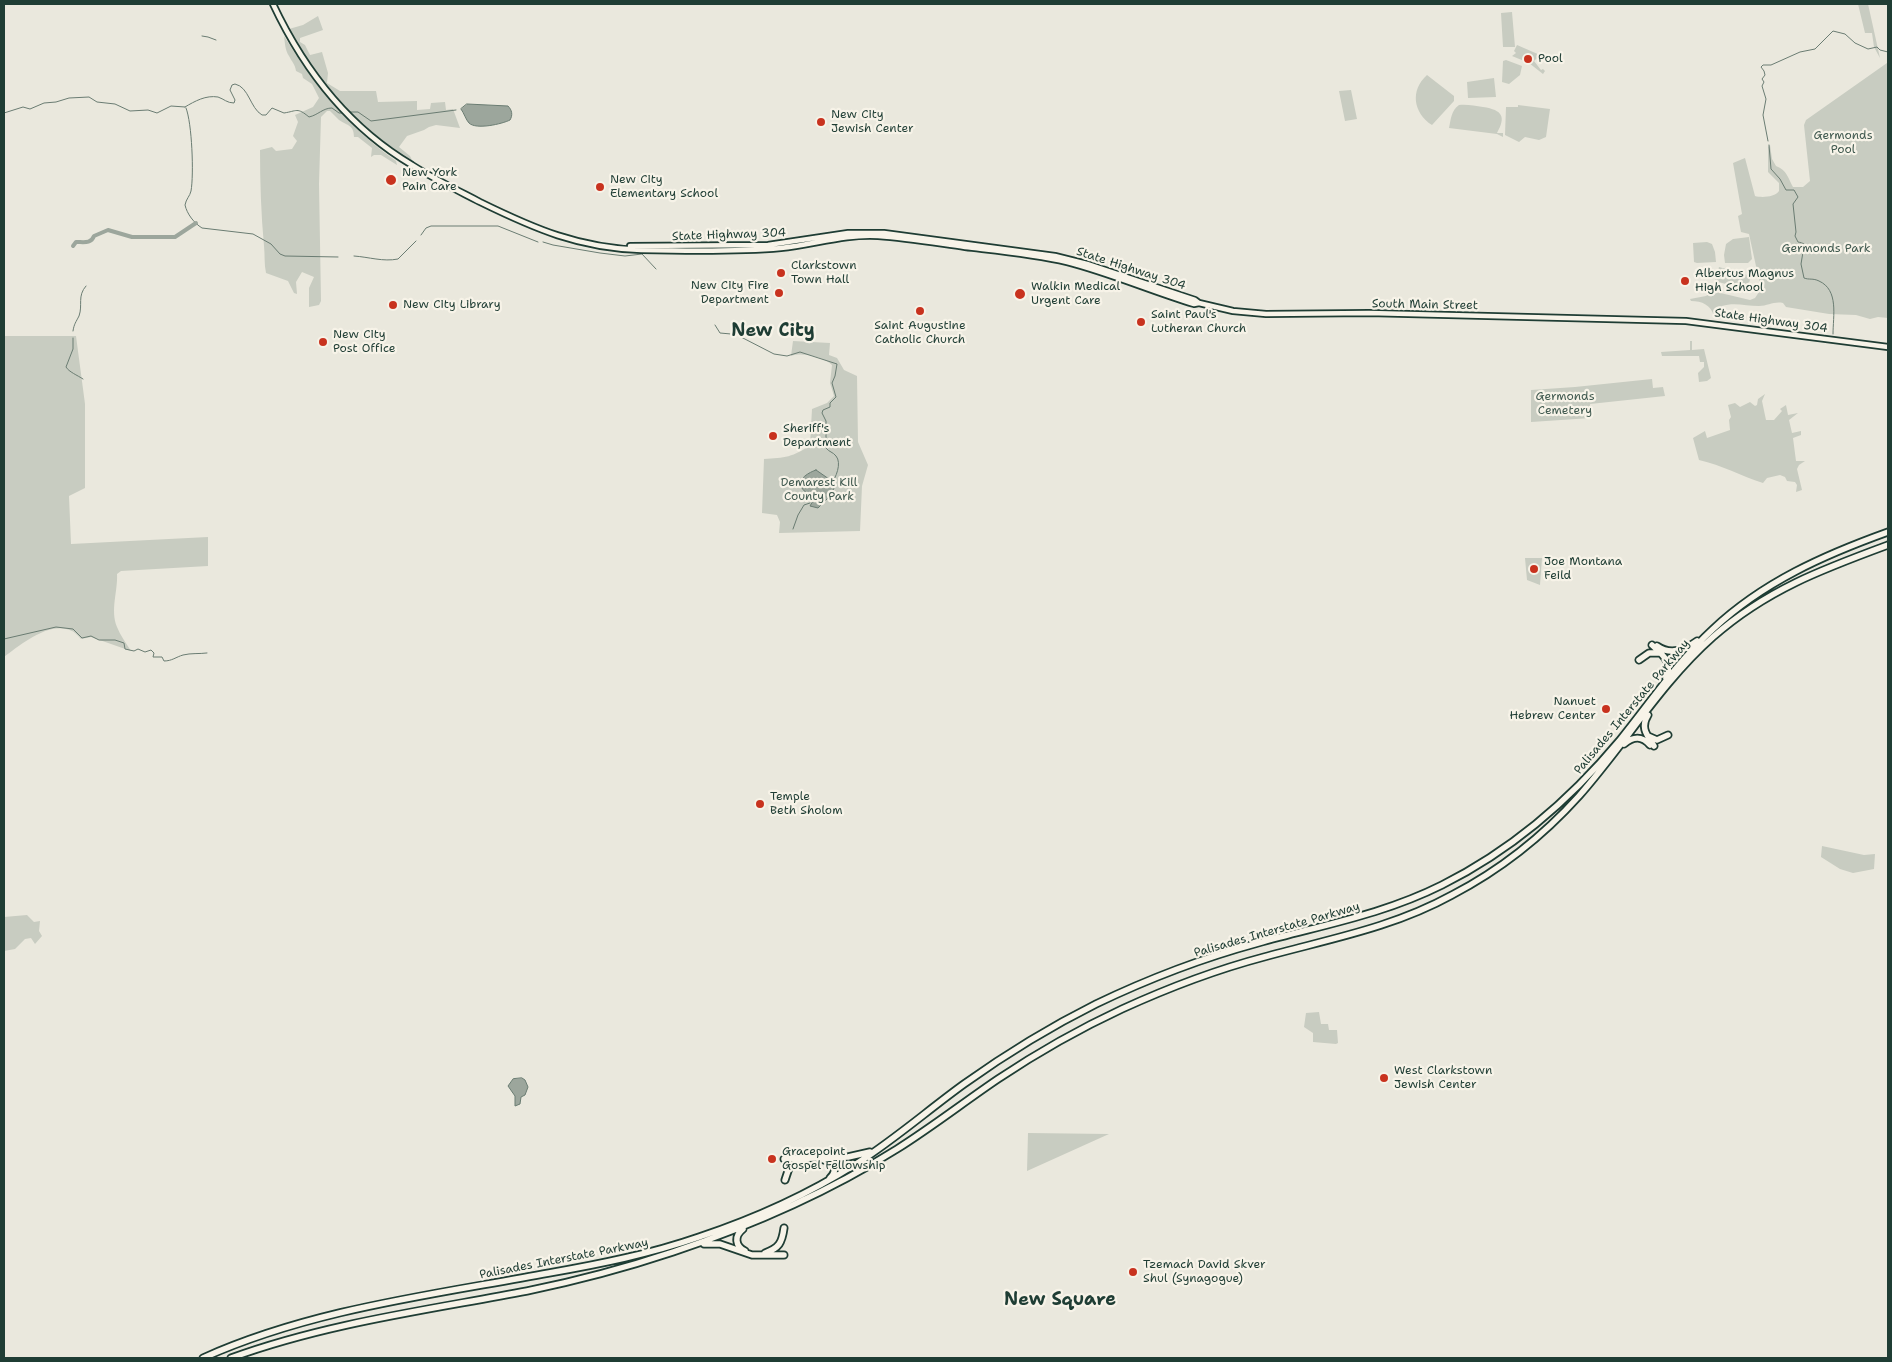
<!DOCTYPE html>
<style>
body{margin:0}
#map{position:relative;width:1892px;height:1362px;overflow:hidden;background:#eae8dd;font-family:"Shantell Sans",sans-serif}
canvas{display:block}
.frame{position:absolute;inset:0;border:5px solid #1f3d34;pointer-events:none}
</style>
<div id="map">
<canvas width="1892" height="1362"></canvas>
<div class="frame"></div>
</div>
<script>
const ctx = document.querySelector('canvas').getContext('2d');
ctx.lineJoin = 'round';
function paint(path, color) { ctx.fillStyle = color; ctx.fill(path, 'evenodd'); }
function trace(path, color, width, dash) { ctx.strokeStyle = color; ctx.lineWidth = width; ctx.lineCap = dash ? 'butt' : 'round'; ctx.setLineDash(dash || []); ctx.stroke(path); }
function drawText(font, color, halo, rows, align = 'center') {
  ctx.font = font + ' "Shantell Sans",sans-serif'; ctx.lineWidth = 4.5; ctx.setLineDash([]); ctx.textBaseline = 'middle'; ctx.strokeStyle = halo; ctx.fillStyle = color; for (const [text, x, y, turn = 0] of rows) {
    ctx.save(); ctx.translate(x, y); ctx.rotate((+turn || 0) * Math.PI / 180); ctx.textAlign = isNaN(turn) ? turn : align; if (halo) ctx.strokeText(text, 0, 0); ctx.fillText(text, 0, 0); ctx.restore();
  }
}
const green = new Path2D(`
 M 1858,4 L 1868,4 L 1880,58 L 1874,47 L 1872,33 L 1865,33 Z
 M 1512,12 L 1515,47 L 1503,47 L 1501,13 Z
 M 318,16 L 323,30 L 300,38 L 300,42 L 305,45 L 310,55 L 322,52 L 328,73 L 327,83 L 340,91 L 376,91 L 378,102 L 417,101 L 417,110 L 430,109 L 431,103 L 445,102 L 446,110 L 453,109 L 460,128 L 436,125 L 429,127 L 424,130 L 407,136 L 399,147 L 410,156 L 413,162 C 362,129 317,84 289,29 L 303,25 Z
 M 284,36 C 316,87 346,125 396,161 L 397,165 L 381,155 L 374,155 L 371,157 L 372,148 L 358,137 L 354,137 C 354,125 348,126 339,120 C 336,117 333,114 330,111 L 327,111 L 321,117 L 319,184 L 321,301 L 319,305 L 309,307 L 309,288 L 314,277 L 302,272 L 296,282 L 297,294 L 294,293 L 288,281 L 266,273 C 264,264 265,255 264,246 C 261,214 260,182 260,150 L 272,147 L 276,151 L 292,149 L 297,141 L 293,136 L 298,122 L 295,115 L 313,107 L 319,98 L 312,84 L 303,78 L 302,74 L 296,71 C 295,64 292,62 289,56 C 285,50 285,43 284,36 Z
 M 1517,45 L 1540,55 L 1534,61 L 1541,70 L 1543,69 L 1545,71 L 1543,74 L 1529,63 L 1512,56 L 1516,53 L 1514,51 Z
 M 1506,60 L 1522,66 L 1520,75 L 1509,84 L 1502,82 L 1503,61 Z
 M 1887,63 L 1888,69 L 1888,318 L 1878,317 L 1870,319 L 1856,315 L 1829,314 L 1786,307 L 1783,303 C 1774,301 1768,306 1759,306 C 1746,306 1734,302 1722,306 L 1720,310 L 1722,318 L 1720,319 L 1714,316 C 1711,305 1702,301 1691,301 L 1690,299 L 1706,296 L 1712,291 L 1750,300 L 1755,298 L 1761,289 L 1749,234 L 1741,232 L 1738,216 L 1742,214 L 1733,163 L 1745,158 L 1755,196 C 1762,198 1775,197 1779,191 L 1779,183 L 1768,172 L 1768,147 L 1770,145 L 1772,159 L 1776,166 C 1787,170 1788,178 1793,187 L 1803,187 L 1810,181 L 1804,125 L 1806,120 Z
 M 1427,75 L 1454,96 L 1454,101 L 1432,125 C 1413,113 1410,90 1427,75 Z
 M 1494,78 L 1496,97 L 1468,98 L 1467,82 Z
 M 1351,90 L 1357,119 L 1345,121 L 1339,91 Z
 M 1459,105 C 1467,104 1475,106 1483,107 C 1503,110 1506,117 1497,133 L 1503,133 L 1503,137 L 1497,134 L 1449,128 C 1451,119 1451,111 1459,105 Z
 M 1518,105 L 1550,109 L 1546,137 L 1539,140 L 1525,137 L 1519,142 L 1505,135 L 1506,107 L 1518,107 Z
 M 1749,237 L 1752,259 L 1748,263 L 1725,263 L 1724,255 L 1726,244 L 1733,239 Z
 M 1707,242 L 1712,244 L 1715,252 L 1716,262 L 1697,263 L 1694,262 L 1693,243 Z
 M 1719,267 L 1751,276 L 1747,290 L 1715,281 Z
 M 4,336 L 76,336 L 85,404 L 85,488 L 69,496 L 71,544 L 208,537 L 208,566 L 121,571 L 117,574 C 118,591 110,610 117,627 C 120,635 126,643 131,651 L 91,637 L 81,639 C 79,637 75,632 72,631 C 50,620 20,645 4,657 Z
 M 793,341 L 830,343 L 829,355 L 837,358 L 844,370 L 857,376 L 858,442 L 868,465 L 862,486 L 860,531 L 779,533 L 780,522 L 777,515 L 762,513 L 764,459 C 784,458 794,457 810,445 L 812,409 L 827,403 L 834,396 L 830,383 L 832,365 C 824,357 802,352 791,356 Z
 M 1690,341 L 1692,341 L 1692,350 L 1704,349 L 1711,378 L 1707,381 L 1699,382 L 1698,373 L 1704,367 L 1704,362 L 1700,362 L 1699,356 L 1662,356 L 1661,352 L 1690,350 Z
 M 1652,379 L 1653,388 L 1663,387 L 1665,396 L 1590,404 L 1591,418 L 1531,422 L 1531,390 L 1575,387 Z
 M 1765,394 L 1762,401 L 1766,420 L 1774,420 L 1782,411 L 1780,409 L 1786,405 L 1788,415 L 1798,413 L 1789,420 L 1792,433 L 1801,431 L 1801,435 L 1793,438 L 1796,461 L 1805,461 L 1799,465 L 1797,469 L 1802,490 L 1796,492 L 1797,485 L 1795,482 L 1787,481 L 1785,477 L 1780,475 L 1767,478 L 1763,483 C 1741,476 1722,465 1699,460 L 1693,438 L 1705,431 L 1707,438 L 1730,430 L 1729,420 L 1731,417 L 1728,405 L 1735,403 L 1740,407 L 1750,402 L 1755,406 L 1757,405 L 1758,399 Z
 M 1525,558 L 1542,558 L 1540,585 L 1527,580 Z
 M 1822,846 L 1864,855 L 1875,854 L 1874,869 L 1853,873 L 1840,869 L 1821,857 Z
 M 27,915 L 34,922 L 40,921 L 39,931 L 42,936 L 35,944 L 31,938 L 25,939 L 15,949 L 4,951 L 4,917 Z
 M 1319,1012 L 1321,1024 L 1328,1024 L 1329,1030 L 1337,1030 L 1338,1043 L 1336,1044 L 1313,1042 L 1313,1033 L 1304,1027 L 1306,1013 Z
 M 1028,1133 L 1109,1134 L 1027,1171 Z`);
const water = new Path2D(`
 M 467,104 L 508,106 C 512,110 513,115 510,120 C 502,124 476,130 469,123 C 466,120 464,113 461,109 Z
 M 816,470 L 829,479 L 828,481 L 831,483 L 834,488 L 830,496 L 818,508 L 810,506 L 814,499 C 810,495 804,492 802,488 C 796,479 810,472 816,470 Z
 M 522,1078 L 525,1080 L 528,1087 L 525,1095 L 521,1097 L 520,1104 L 515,1106 L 515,1096 L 508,1086 L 513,1079 Z`);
const stream = new Path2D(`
 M 202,36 L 208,37 L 216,40
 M 185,107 C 195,101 206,95 218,97 C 224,99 227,103 234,103 L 235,100 L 230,90 L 232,85 L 235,84 C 249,87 250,108 262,115 L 266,115 L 272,108 L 284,113 C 297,111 297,107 309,117 C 318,115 323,108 332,108 L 339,113 L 344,113
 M 186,108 C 192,123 194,174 191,191 C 190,196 186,199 185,205 C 187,214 194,223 202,228 L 253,234 L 271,244 L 280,254 L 285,256 L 338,257
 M 348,112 L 358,112 L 371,121 L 456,110
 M 4,113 L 23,107 L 30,109 L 44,103 L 56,102 L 69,98 L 89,97 L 97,102 L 115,104 L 130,111 L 148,110 L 157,113 L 171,106 L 185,107
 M 1768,141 L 1763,115 L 1766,99 L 1762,86 L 1764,82 L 1762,79 L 1765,75 L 1764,71 L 1761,67 L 1763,65 L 1771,65 L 1800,52 L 1815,49 L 1833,31 L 1845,34 L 1855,43 L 1868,49 L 1877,47 L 1880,50 L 1888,52
 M 1769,145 L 1771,169 L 1780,179 L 1786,190 L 1794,190 L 1798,197 L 1793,204 L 1796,232 L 1795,236 L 1798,242 C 1803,243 1806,244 1806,249 L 1803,252 L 1801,264 L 1804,278 C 1809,280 1813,278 1819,281 C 1839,290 1833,316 1833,334
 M 421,235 L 426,228 L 431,226 L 498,226 L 538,242
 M 543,242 L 553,245 L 600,253 L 625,256 L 642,254 L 656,269
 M 354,256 C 369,257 383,262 398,259 L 416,241
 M 715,325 L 720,333 L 731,334
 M 73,331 C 74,324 76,322 79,316 C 83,305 77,296 86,286
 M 739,336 L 774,354 L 787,356 L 800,352 L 837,364 L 835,376 L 832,383 L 836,397 L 830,403 L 830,407 L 823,410 L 822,413 L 826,421 L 826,448 C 829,452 833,452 836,456 C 842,463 836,478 831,484
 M 73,338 L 73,349 L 66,367 C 69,372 77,375 83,379
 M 793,529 L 798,515 L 804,505 L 810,503
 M 4,639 L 56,627 L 73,629 L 82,638 L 91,636 L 99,640 L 115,640 L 124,643 L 125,649 L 134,651 L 138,649 L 145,652 L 151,650 L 154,653 L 153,657 L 162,657 L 164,661 C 172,661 176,657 183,655 C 191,653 199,654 207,653`);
const river = new Path2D(`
 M 73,246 L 76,242 C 84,242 91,244 94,236 L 108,230 L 132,237 L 175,237 L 196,223`);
const primary = new Path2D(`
 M 273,4 C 304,70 348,127 412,165 C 434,179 457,190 480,202 C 535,229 579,248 641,250 C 686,251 737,252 781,248 C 813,245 844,234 878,236 C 907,238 936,243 965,247 C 999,251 1033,254 1067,262 C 1110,273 1151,291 1194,304 L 1199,303 L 1233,311 L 1266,314 L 1369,313 L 1686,321 L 1888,347
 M 630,246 L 768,245 L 848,233 L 884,233 L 1055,256 L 1087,264 L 1195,300 L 1199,303`);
const motorway = new Path2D(`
 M 1652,645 C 1663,655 1673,662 1666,678
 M 1657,646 C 1671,656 1685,650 1697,641
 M 1639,660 L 1649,653 L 1660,653
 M 1648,715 C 1640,728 1647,735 1654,746
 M 1648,736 L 1657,740 L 1668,735
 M 1624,744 C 1634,736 1642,736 1650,745
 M 784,1159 L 848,1157 L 870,1152
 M 824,1160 C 834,1161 838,1171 830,1178
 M 785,1180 L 789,1168 L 802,1160
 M 743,1229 C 734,1236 735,1246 745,1251
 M 704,1244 L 720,1244 L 752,1255 L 784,1255
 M 765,1253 C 779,1248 782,1243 784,1228
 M 203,1358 C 312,1309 432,1295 549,1273 C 600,1264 650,1254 699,1237 C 753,1219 807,1195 856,1164 C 894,1140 928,1110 964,1084 C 1006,1054 1050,1027 1096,1004 C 1148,979 1203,958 1258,943 C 1322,925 1382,915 1442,885 C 1512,850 1570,800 1620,740 C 1650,703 1677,662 1713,629 C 1763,582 1824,555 1888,532
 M 231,1358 C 327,1323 428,1310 527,1291 C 576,1281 625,1268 673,1252 C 751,1226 827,1193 897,1149 C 932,1127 964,1102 998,1079 C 1037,1053 1079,1029 1122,1009 C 1168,988 1215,970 1264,957 C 1329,939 1392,928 1452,895 C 1500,870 1543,836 1579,796 C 1625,744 1661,683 1713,637 C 1766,590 1823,569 1888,545`);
const markers = [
 [1528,59,5,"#c8321e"],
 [821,122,5,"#c8321e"],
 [391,180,6,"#c8321e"],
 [600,187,5,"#c8321e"],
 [781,273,5,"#c8321e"],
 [1685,281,5,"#c8321e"],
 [779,293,5,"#c8321e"],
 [1020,294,6,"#c8321e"],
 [393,305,5,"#c8321e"],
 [920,311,5,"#c8321e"],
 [1141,322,5,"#c8321e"],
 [323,342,5,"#c8321e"],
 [773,436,5,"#c8321e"],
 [1534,569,5,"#c8321e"],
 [1606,709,5,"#c8321e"],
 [760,804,5,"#c8321e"],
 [1384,1078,5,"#c8321e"],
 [772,1159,5,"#c8321e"],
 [1133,1272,5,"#c8321e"]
];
const poiNames = [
 ["Pool",1538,59],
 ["New City",831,115],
 ["Jewish Center",831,129],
 ["New York",402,173],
 ["Pain Care",402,187],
 ["New City",610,180],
 ["Elementary School",610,194],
 ["Clarkstown",791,266],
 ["Town Hall",791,280],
 ["Albertus Magnus",1695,274],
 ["High School",1695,288],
 ["New City Fire",769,286,"right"],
 ["Department",769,300,"right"],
 ["Walkin Medical",1031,287],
 ["Urgent Care",1031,301],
 ["New City Library",403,305],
 ["Saint Paul's",1151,315],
 ["Lutheran Church",1151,329],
 ["Saint Augustine",920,326,"center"],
 ["Catholic Church",920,340,"center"],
 ["New City",333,335],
 ["Post Office",333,349],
 ["Sheriff's",783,429],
 ["Department",783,443],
 ["Joe Montana",1544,562],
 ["Feild",1544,576],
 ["Nanuet",1596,702,"right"],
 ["Hebrew Center",1596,716,"right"],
 ["Temple",770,797],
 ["Beth Sholom",770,811],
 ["West Clarkstown",1394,1071],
 ["Jewish Center",1394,1085],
 ["Gracepoint",782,1152],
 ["Gospel Fellowship",782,1166],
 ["Tzemach David Skver",1143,1265],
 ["Shul (Synagogue)",1143,1279]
];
const parkNames = [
 ["Germonds",1843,136],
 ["Pool",1843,150],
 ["Germonds Park",1826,249],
 ["Germonds",1565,397],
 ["Cemetery",1565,411],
 ["Demarest Kill",819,483],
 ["County Park",819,497]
];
const streetNames = [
 ["State Highway 304",729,235,-2],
 ["State Highway 304",1131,269,18],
 ["South Main Street",1425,305,1],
 ["State Highway 304",1771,321,8],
 ["Palisades Interstate Parkway",1632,707,-50],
 ["Palisades Interstate Parkway",1277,930,-16],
 ["Palisades Interstate Parkway",564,1259,-11]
];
const districtNames = [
 ["New City",773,331],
 ["New Square",1060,1300]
];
paint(green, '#c8ccc1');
paint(water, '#9ca69c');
trace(water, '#6a7c72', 1);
trace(stream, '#6a7c72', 1);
trace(river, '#9ca69c', 4);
trace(primary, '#1f3d34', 8);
trace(motorway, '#1f3d34', 9);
trace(primary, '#f7f3e8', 4.5);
trace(motorway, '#f7f3e8', 5.5);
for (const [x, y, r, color] of markers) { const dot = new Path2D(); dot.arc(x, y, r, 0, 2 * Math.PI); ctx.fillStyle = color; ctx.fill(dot); trace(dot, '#f7f3e8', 2); }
drawText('12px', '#1f3d34', '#f7f3e8', poiNames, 'left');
drawText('12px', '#415a50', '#f7f3e8', parkNames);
drawText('12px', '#1f3d34', '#f7f3e8', streetNames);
drawText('bold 18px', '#1f3d34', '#f7f3e8', districtNames);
</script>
